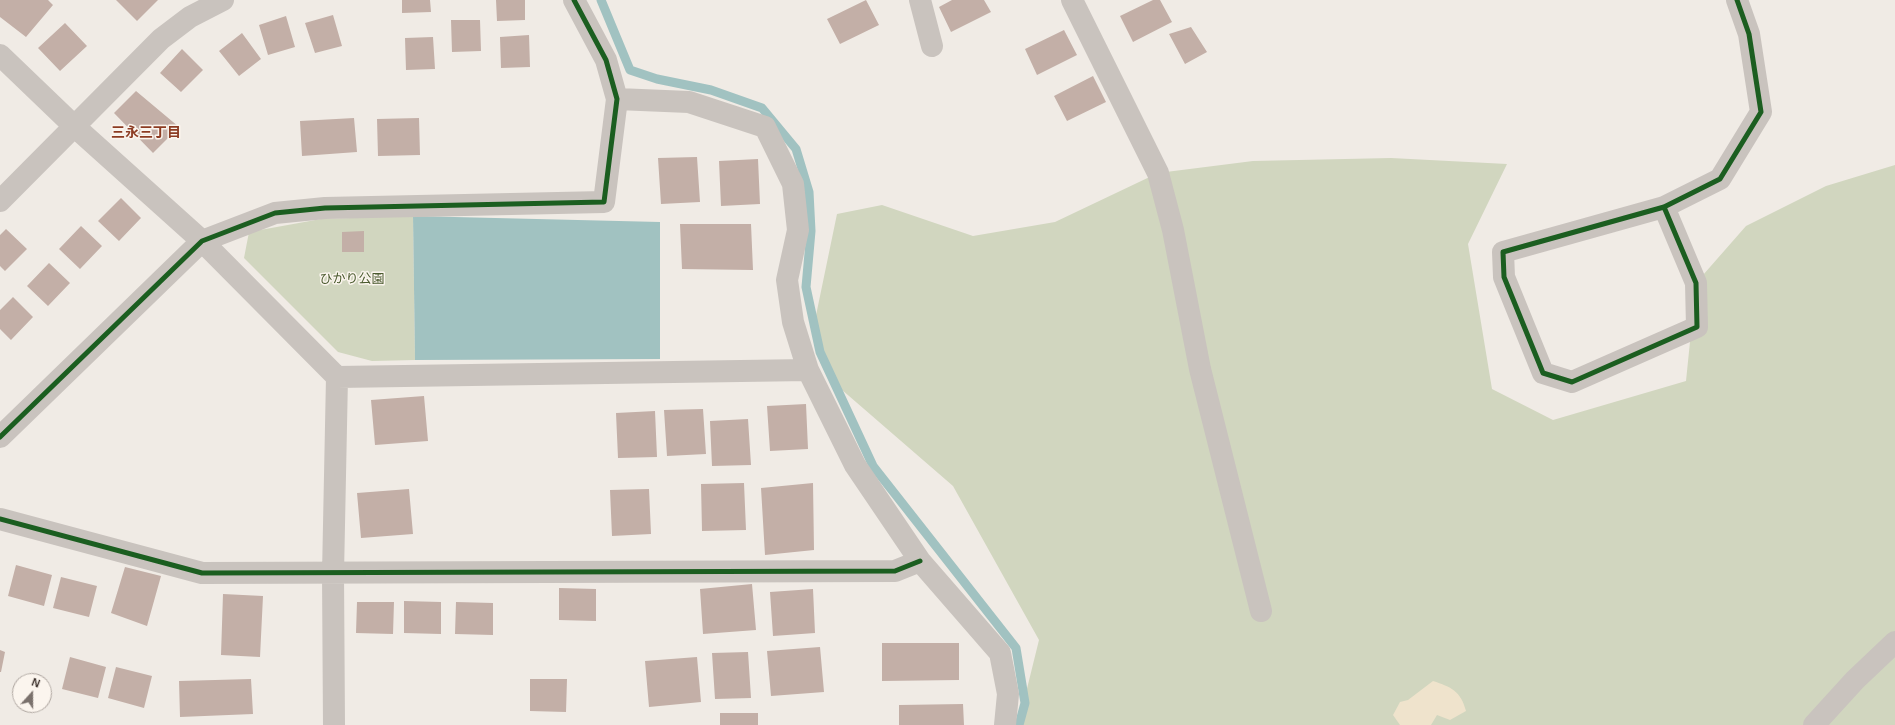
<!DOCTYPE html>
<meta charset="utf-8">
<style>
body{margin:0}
#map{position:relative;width:1895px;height:725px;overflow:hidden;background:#f0ebe5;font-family:Helvetica,sans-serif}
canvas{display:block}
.north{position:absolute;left:12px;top:673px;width:40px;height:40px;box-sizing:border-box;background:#fbf5ee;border:1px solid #aea6a0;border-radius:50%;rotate:21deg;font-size:11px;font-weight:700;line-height:16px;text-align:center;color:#3b302b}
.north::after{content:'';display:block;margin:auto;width:14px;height:18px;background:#7a716c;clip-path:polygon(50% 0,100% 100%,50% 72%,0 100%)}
</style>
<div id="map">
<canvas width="1895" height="725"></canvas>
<div class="north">N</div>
</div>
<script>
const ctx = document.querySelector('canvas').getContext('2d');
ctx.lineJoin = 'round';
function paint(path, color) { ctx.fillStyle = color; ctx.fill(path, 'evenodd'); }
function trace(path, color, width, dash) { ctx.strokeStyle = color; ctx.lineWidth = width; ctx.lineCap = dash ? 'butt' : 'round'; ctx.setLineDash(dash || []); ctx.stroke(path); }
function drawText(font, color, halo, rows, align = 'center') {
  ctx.font = font + ' Helvetica,"Noto Sans JP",sans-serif'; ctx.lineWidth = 3; ctx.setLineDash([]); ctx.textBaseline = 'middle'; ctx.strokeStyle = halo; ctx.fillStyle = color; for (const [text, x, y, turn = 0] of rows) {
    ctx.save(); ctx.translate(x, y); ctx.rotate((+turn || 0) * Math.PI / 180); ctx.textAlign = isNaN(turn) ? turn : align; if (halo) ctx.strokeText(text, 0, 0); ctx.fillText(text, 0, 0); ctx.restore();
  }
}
const green = new Path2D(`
 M 1391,158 L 1507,164 L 1468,244 L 1492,389 L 1553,420 L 1686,381 L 1696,283 L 1746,226 L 1826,186 L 1895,165 L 1895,725 L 1018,725 L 1039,640 L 953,486 L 834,383 L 814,325 L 837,214 L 882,205 L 973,236 L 1055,222 L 1158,173 L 1253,161 Z
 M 413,216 L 415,360 L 372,361 L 338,352 L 244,258 L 249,232 L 321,219 Z`);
const sand = new Path2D(`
 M 1433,681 C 1451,687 1461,691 1466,711 L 1450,720 L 1437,715 L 1431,725 L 1400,725 L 1393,715 L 1400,702 L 1408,700 Z`);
const water = new Path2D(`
 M 413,216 L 660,222 L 660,359 L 415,360 Z`);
const stream = new Path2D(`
 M 601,0 L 630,70 L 657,79 L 711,90 L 762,108 L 796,149 L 809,192 L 811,231 L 806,287 L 820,352 L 873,466 L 1016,648 L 1025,703 L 1019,725`);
const building = new Path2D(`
 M 0,0 L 48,0 L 53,5 L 26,37 L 0,17 Z
 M 116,0 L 158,0 L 137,21 Z
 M 402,0 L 430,0 L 431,12 L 402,13 Z
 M 496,0 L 525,0 L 525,20 L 497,21 Z
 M 866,0 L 879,25 L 840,44 L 827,19 Z
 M 952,0 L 984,0 L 991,12 L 951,32 L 939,7 Z
 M 1153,0 L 1160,0 L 1172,22 L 1133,42 L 1120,16 Z
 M 333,15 L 342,46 L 315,53 L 305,23 Z
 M 286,16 L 295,47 L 268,55 L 259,25 Z
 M 451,20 L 480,20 L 481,51 L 452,52 Z
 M 65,23 L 87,46 L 60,71 L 38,48 Z
 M 1191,27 L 1207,52 L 1185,64 L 1169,34 Z
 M 1064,30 L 1077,55 L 1037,75 L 1025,49 Z
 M 242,33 L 261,59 L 239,76 L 219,51 Z
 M 529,35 L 530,67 L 501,68 L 500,37 Z
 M 433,37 L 435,69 L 406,70 L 405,38 Z
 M 182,49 L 203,70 L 181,92 L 160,73 Z
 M 1093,76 L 1106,102 L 1067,121 L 1054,96 Z
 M 136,91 L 179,127 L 153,153 L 114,113 Z
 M 354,118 L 357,152 L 302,156 L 300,121 Z
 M 419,118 L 420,155 L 378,156 L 377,119 Z
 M 697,157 L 700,202 L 661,204 L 658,158 Z
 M 758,159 L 760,204 L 721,206 L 719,161 Z
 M 121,198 L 141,218 L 119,241 L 98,221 Z
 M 680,224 L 751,224 L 753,270 L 682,269 Z
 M 81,226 L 102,246 L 80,269 L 59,249 Z
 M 6,229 L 27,249 L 5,271 L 0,266 L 0,235 Z
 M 364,231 L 364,252 L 342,252 L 342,232 Z
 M 49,263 L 70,283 L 48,306 L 27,286 Z
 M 13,297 L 33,317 L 11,340 L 0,329 L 0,310 Z
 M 424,396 L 428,441 L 375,445 L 371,400 Z
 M 806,404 L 808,449 L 770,451 L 767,406 Z
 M 703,409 L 706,454 L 667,456 L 664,410 Z
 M 655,411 L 657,457 L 618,458 L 616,413 Z
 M 748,419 L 751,465 L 712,466 L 710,421 Z
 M 744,483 L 746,530 L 702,531 L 701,484 Z
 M 813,483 L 814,550 L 765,555 L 761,488 Z
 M 409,489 L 413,534 L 361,538 L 357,493 Z
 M 649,489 L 651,534 L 612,536 L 610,490 Z
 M 16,565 L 52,575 L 44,606 L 8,596 Z
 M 125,567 L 161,576 L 147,626 L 111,613 Z
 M 61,577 L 97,586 L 89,617 L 53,608 Z
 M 752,584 L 756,630 L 703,634 L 700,589 Z
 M 559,588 L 596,589 L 596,621 L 559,620 Z
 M 813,589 L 815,633 L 773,636 L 770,592 Z
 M 223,594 L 263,596 L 260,657 L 221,655 Z
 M 404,601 L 441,602 L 441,634 L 404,633 Z
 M 357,602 L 394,602 L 393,634 L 356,633 Z
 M 456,602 L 493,603 L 493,635 L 455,634 Z
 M 882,643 L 959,643 L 959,680 L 882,681 Z
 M 820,647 L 824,692 L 771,696 L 767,651 Z
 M 0,650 L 5,652 L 1,672 L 0,672 Z
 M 748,652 L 751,698 L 715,699 L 712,653 Z
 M 70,657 L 106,667 L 98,698 L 62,689 Z
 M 697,657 L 701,702 L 649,707 L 645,661 Z
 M 116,667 L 152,676 L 144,708 L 108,698 Z
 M 251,679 L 253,714 L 180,717 L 179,681 Z
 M 530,679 L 567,679 L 566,712 L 530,711 Z
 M 963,704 L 964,725 L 899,725 L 899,705 Z
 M 720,713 L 758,713 L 758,725 L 720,725 Z`);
const minor = new Path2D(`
 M 920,0 L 932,46
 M 1072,0 L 1158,173 L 1173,230 L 1200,369 L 1261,611
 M 0,55 L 74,126 L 202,241 L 337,377 L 333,574 L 334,725
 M 617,99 L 689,102 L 765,127 L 793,184 L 798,230 L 787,280 L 793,322 L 808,370 L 855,465 L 920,561 L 1000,653 L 1008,694 L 1005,725
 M 0,201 L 161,39 L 190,17 L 223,0
 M 1664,207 L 1696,283 L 1697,327 L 1572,382 L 1543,373 L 1504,277 L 1503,252 L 1664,207 L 1720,179 L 1761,112 L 1749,34 L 1737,0
 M 337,377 L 808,370
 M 0,437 L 202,241 L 275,213 L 325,208 L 604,202 L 617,99 L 606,60 L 574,0
 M 0,519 L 202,573 L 895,571 L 920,561
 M 1814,725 L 1855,680 L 1895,642`);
const cycleway = new Path2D(`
 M 1664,207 L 1696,283 L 1697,327 L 1572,382 L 1543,373 L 1504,277 L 1503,252 L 1664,207 L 1720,179 L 1761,112 L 1749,34 L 1737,0
 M 0,437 L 202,241 L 275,213 L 325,208 L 604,202 L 617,99 L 606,60 L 574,0
 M 0,519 L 202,573 L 895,571 L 920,561`);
const parkNames = [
 ["ひかり公園",352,279]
];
const neighbourhoodNames = [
 ["三永三丁目",146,133]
];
paint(green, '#d1d6bf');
paint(sand, '#efe3cc');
paint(water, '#a1c2c1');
trace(stream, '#a1c2c1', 9);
paint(building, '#c3afa7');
trace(minor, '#c9c3be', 22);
trace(cycleway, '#1b5e20', 5);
drawText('13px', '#4a5a2e', '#fbf5ee', parkNames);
drawText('bold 14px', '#8c3b22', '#fbf5ee', neighbourhoodNames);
</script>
